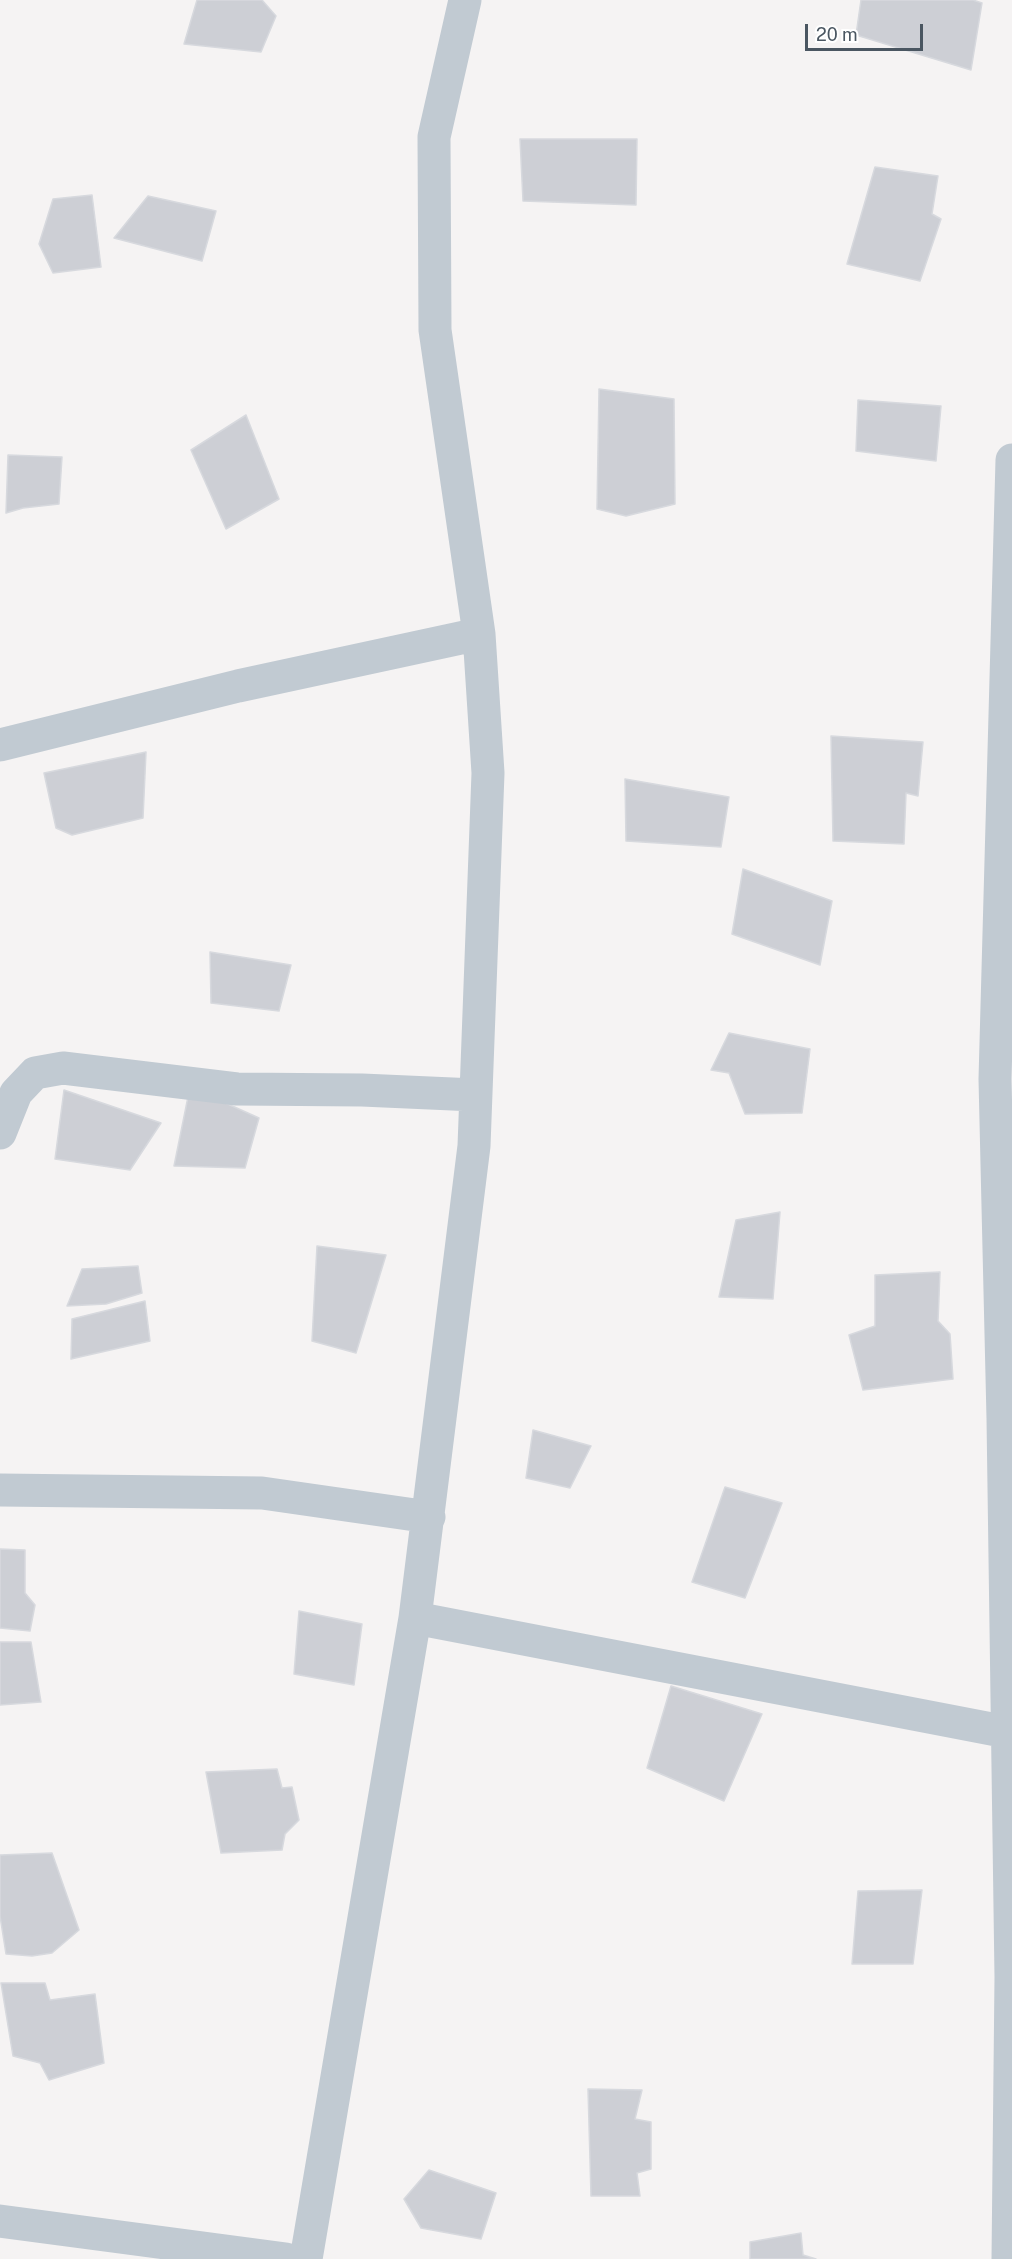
<!DOCTYPE html>
<style>
body{margin:0}
#map{position:relative;width:1012px;height:2259px;overflow:hidden;background:#f5f3f3;font-family:"Public Sans",sans-serif}
canvas{display:block}
.scale{position:absolute;left:805px;top:24px;width:118px;height:27px;box-sizing:border-box;border:3px solid #4a5661;border-top:0;padding-left:8px;font-size:18px;line-height:21px;white-space:nowrap;color:#4a5661;-webkit-text-stroke:4px #fff;paint-order:stroke}
</style>
<div id="map">
<canvas width="1012" height="2259"></canvas>
<div class="scale">20 m</div>
</div>
<script>
const ctx = document.querySelector('canvas').getContext('2d');
ctx.lineJoin = 'round';
function paint(path, color) { ctx.fillStyle = color; ctx.fill(path, 'evenodd'); }
function trace(path, color, width, dash) { ctx.strokeStyle = color; ctx.lineWidth = width; ctx.lineCap = dash ? 'butt' : 'round'; ctx.setLineDash(dash || []); ctx.stroke(path); }
const building = new Path2D(`
 M 197,0 L 262,0 L 276,16 L 261,52 L 184,44 Z
 M 861,0 L 973,0 L 982,3 L 971,70 L 856,35 Z
 M 520,139 L 637,139 L 636,205 L 523,201 Z
 M 875,167 L 938,176 L 932,214 L 941,219 L 920,281 L 847,264 Z
 M 92,195 L 101,267 L 53,273 L 39,244 L 53,199 Z
 M 148,196 L 216,211 L 202,261 L 114,238 Z
 M 599,389 L 674,399 L 675,504 L 626,516 L 597,509 Z
 M 858,400 L 941,406 L 936,461 L 856,451 Z
 M 246,415 L 279,499 L 226,529 L 191,450 Z
 M 8,455 L 62,457 L 59,504 L 23,508 L 6,513 Z
 M 831,736 L 923,742 L 918,796 L 906,793 L 904,844 L 833,841 Z
 M 146,752 L 143,818 L 72,835 L 56,828 L 44,773 Z
 M 625,779 L 729,797 L 721,847 L 626,841 Z
 M 743,869 L 832,901 L 820,965 L 732,934 Z
 M 210,952 L 291,965 L 279,1011 L 211,1003 Z
 M 729,1033 L 810,1049 L 802,1113 L 745,1114 L 729,1073 L 711,1070 Z
 M 190,1087 L 259,1118 L 245,1168 L 174,1166 Z
 M 64,1090 L 161,1123 L 130,1170 L 55,1159 Z
 M 780,1212 L 773,1299 L 719,1297 L 736,1220 Z
 M 317,1246 L 386,1255 L 356,1353 L 312,1341 Z
 M 138,1266 L 142,1293 L 106,1304 L 67,1306 L 82,1269 Z
 M 940,1272 L 938,1321 L 950,1334 L 953,1379 L 863,1390 L 849,1335 L 875,1326 L 875,1275 Z
 M 145,1301 L 150,1341 L 71,1359 L 72,1319 Z
 M 533,1430 L 591,1446 L 570,1488 L 526,1478 Z
 M 725,1487 L 782,1503 L 745,1598 L 692,1582 Z
 M 0,1549 L 25,1550 L 25,1593 L 35,1605 L 30,1631 L 0,1628 Z
 M 299,1611 L 362,1624 L 354,1685 L 294,1674 Z
 M 0,1642 L 31,1642 L 41,1702 L 0,1705 Z
 M 671,1686 L 762,1714 L 724,1801 L 647,1768 Z
 M 277,1769 L 282,1788 L 292,1787 L 299,1820 L 285,1834 L 282,1850 L 221,1853 L 206,1772 Z
 M 52,1853 L 79,1930 L 52,1953 L 32,1956 L 6,1954 L 0,1916 L 0,1855 Z
 M 922,1890 L 913,1964 L 852,1964 L 858,1891 Z
 M 1,1983 L 45,1983 L 50,2000 L 95,1994 L 104,2063 L 49,2080 L 40,2063 L 13,2056 Z
 M 588,2089 L 642,2090 L 635,2119 L 651,2122 L 651,2169 L 637,2173 L 640,2196 L 591,2196 Z
 M 429,2170 L 496,2193 L 481,2239 L 421,2228 L 404,2199 Z
 M 801,2233 L 803,2255 L 816,2259 L 750,2259 L 750,2242 Z`);
const minor = new Path2D(`
 M 0,745 L 238,686 L 479,634
 M 0,1133 L 16,1093 L 35,1073 L 63,1068 L 237,1089 L 362,1090 L 475,1095
 M 0,1490 L 262,1493 L 429,1517
 M 415,1618 L 1007,1732
 M 0,2221 L 286,2259
 M 306,2259 L 415,1618 L 474,1146 L 488,773 L 479,634 L 435,330 L 434,137 L 465,0
 M 1008,2259 L 1011,1977 L 1003,1418 L 995,1079 L 1012,460`);
paint(building, '#cdcfd5');
trace(building, '#d7d9de', 1.5);
trace(minor, '#c1cad2', 33);
</script>
